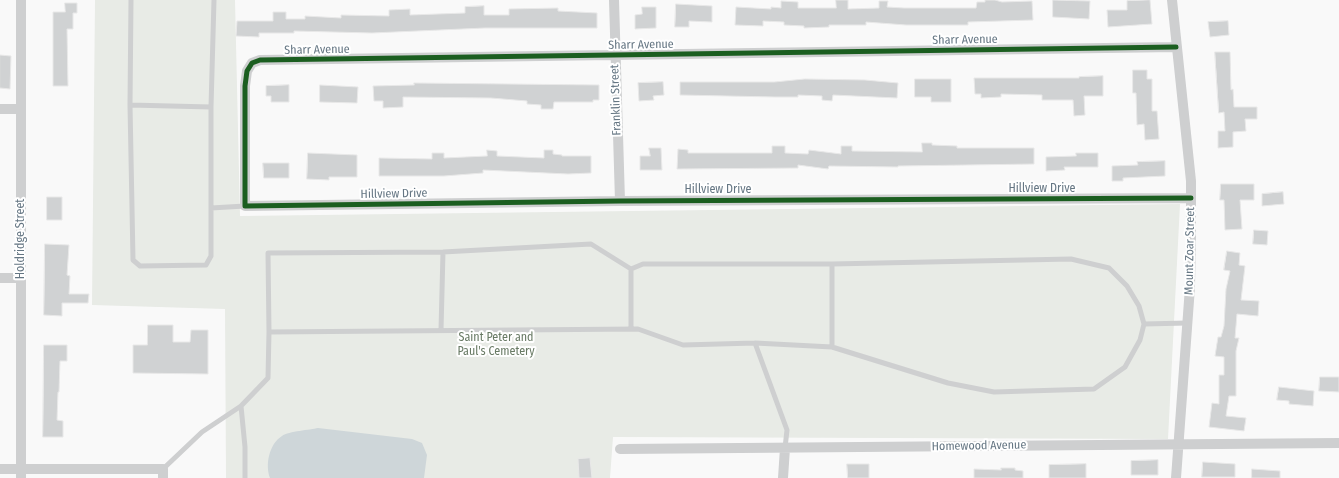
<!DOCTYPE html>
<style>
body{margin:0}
canvas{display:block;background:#f9f9f9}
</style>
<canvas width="1339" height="478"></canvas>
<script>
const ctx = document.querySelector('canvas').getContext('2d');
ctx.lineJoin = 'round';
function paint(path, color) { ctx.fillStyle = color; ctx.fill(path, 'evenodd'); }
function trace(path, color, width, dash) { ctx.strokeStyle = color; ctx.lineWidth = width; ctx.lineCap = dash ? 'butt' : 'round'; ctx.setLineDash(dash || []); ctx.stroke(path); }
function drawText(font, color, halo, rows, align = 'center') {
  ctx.font = font + ' "Fira Sans Condensed",sans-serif'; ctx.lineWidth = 4; ctx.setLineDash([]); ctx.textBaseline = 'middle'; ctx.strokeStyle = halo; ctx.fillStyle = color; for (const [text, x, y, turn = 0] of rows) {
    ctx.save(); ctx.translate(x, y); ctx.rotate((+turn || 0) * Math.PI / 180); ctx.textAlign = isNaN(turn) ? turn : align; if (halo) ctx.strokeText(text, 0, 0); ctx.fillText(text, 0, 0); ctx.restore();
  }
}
const green = new Path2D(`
 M 95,0 L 235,0 L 240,216 L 1180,204 L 1168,439 L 613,437 L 610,478 L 226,478 L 225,309 L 92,305 Z`);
const water = new Path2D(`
 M 318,428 L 412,439 L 422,443 L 427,455 L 424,478 L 270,478 C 265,465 269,444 282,436 C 289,431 310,430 318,428 Z`);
const building = new Path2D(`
 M 836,0 L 848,0 L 848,9 L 879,8 L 879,1 L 888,1 L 887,7 L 904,8 L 976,8 L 977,2 L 985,2 L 985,0 L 995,0 L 1002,2 L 1032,1 L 1033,20 L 968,22 L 968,25 L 906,25 L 866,22 L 866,25 L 829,25 L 829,27 L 804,28 L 804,26 L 784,25 L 784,22 L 763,21 L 763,26 L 735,25 L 736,7 L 771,9 L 771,7 L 781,8 L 781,1 L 798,2 L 798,8 L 836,8 Z
 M 1053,0 L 1090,1 L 1089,19 L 1053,17 Z
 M 1150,0 L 1152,24 L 1108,27 L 1107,10 L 1127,10 L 1127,1 Z
 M 65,3 L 77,3 L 77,13 L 73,13 L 73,29 L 67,29 L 68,86 L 53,86 L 53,12 L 65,12 Z
 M 676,4 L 712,6 L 712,22 L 689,21 L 689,27 L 675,27 Z
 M 484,6 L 484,15 L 509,15 L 509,9 L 558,8 L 558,11 L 597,13 L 597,28 L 485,28 L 372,33 L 294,31 L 294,33 L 259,33 L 259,37 L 236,36 L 237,21 L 273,21 L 273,12 L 286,12 L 286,19 L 305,19 L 305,16 L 341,18 L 341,15 L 389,16 L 389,10 L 410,9 L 410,15 L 465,13 L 465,7 Z
 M 642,7 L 656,7 L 656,28 L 635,29 L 635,15 L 642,14 Z
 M 1228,21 L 1229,35 L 1210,37 L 1208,22 Z
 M 1215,52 L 1230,52 L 1231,90 L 1233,89 L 1234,107 L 1257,107 L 1257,119 L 1245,119 L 1246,131 L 1233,132 L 1233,147 L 1218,148 L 1218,131 L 1225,131 L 1224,112 L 1219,113 Z
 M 0,55 L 11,56 L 10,89 L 0,88 Z
 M 1133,70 L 1147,70 L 1147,79 L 1152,79 L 1152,111 L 1157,111 L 1159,139 L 1145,140 L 1144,124 L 1137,125 L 1136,93 L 1133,93 Z
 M 1103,76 L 1103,96 L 1084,96 L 1085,115 L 1074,116 L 1073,100 L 1042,100 L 1042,95 L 1001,94 L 1001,97 L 981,98 L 981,94 L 975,94 L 974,78 L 1079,78 L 1079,77 Z
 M 805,79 L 865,80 L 898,83 L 897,98 L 833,95 L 832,101 L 822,100 L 822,96 L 798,95 L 798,97 L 775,97 L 680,95 L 680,82 L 774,82 Z
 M 915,79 L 951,79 L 951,102 L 931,102 L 931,97 L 915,97 Z
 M 663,82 L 664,95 L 653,96 L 654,100 L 639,101 L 638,83 Z
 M 414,83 L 599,85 L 599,100 L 593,100 L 593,102 L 554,102 L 553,109 L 541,109 L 541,105 L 527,104 L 527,101 L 491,98 L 403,97 L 403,107 L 383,108 L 383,101 L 374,101 L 373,86 L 414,85 Z
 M 289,85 L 289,102 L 271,102 L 271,96 L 266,96 L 266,86 Z
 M 320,85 L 358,87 L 357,103 L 320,102 Z
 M 922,143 L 932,143 L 932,145 L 957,146 L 957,148 L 1034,148 L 1034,164 L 898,166 L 898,167 L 829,166 L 828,169 L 798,165 L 798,168 L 677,169 L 678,149 L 688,150 L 688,153 L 772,153 L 772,146 L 785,146 L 785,153 L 808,154 L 809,150 L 841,154 L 841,146 L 852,146 L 852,151 L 922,152 Z
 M 649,148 L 661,148 L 662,170 L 640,170 L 640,156 L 650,156 Z
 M 487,150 L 497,151 L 497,156 L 544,158 L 544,150 L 553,150 L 553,154 L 562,155 L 562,156 L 591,156 L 591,173 L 568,174 L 483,170 L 483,173 L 444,176 L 379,176 L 379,158 L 432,159 L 432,153 L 444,153 L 444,158 L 487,156 Z
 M 308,153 L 357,155 L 357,177 L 329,177 L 329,180 L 307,179 Z
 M 1076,153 L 1098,153 L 1098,167 L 1064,167 L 1065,170 L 1046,171 L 1046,157 L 1076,156 Z
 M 1165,161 L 1165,176 L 1123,178 L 1123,181 L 1112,181 L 1112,166 L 1138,165 L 1137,162 Z
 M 263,163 L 289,163 L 289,178 L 264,178 Z
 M 1221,184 L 1254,184 L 1254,200 L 1240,200 L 1242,229 L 1225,230 L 1224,200 L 1220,200 Z
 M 1283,192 L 1284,204 L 1262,206 L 1262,194 Z
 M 47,197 L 62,197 L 62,220 L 47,220 Z
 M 1254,230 L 1268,231 L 1267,245 L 1253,244 Z
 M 45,244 L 69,245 L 67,275 L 70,276 L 69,294 L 89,294 L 88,303 L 62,303 L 62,316 L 44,315 Z
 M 1227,251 L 1240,253 L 1239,265 L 1245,266 L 1241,300 L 1259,301 L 1258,316 L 1237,314 L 1235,338 L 1239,338 L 1236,351 L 1236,396 L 1229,396 L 1226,416 L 1246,418 L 1244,431 L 1209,427 L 1212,403 L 1219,404 L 1219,375 L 1224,375 L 1224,357 L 1215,356 L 1218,337 L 1221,337 L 1224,326 L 1226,289 L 1230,271 L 1224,270 Z
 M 148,325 L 173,325 L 173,342 L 190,342 L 191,330 L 208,330 L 208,374 L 133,373 L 133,345 L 147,345 Z
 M 44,345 L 67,345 L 67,361 L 60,361 L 59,392 L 58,392 L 57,420 L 63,421 L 63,437 L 43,437 Z
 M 1320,377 L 1339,377 L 1339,392 L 1319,391 Z
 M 1279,387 L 1314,391 L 1313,406 L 1289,404 L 1289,401 L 1277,400 Z
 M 590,458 L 592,478 L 579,478 L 578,459 Z
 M 1158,460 L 1158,475 L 1131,475 L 1131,461 Z
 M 1203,462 L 1235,464 L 1235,477 L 1202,477 Z
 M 847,464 L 869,464 L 869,478 L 848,478 Z
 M 1086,464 L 1086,478 L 1049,478 L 1049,465 Z
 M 1001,468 L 1015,468 L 1015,470 L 1023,471 L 1023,478 L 974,478 L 974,469 L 1001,470 Z
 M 1252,469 L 1280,471 L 1280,478 L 1252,478 Z`);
const service = new Path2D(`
 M 131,0 L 130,105 L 133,260 L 140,266 L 206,265 L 211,256 L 211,107 L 214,0
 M 130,105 L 211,107
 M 211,208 L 245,206
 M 832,264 L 832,347
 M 631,269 L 631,329
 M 1144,324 L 1187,323
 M 441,330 L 443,252
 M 755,343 L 683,345 L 638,329 L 269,332 L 268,253 L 443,252 L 591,244 L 631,269 L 643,264 L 832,264 L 1071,259 L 1109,268 L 1127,286 L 1139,306 L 1144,324 L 1140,340 L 1125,367 L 1094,389 L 994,392 L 948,383 L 832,347 L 755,343 L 787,430 L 785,448
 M 241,406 L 245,447 L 245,478
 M 163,469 L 202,432 L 241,406 L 268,378 L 269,332`);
const minor = new Path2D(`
 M 614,0 L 620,201
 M 1172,0 L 1191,181 L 1191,236 L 1190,287 L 1176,478
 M 1176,47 L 260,60 L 252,63 L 247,71 L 245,86 L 245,206 L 620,201 L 1191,198
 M 0,109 L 21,109
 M 0,278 L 21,278
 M 620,449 L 1339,443
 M 0,469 L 163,469 L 163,478
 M 21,478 L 21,0
 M 783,478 L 785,448`);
const cycleway = new Path2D(`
 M 1176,47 L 260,60 L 252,63 L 247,71 L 245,86 L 245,206 L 620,201 L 1191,198`);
const streetNames = [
 ["Sharr Avenue",965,40,-1],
 ["Sharr Avenue",641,45,-1],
 ["Sharr Avenue",317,50,-1],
 ["Franklin Street",616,100,-92],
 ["Hillview Drive",1042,189],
 ["Hillview Drive",718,190],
 ["Hillview Drive",394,194,-1],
 ["Holdridge Street",21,239,-90],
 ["Mount Zoar Street",1190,251,-89],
 ["Homewood Avenue",979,446,-1]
];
const parkNames = [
 ["Saint Peter and",496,338],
 ["Paul's Cemetery",496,352]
];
paint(green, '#e8ebe6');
paint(water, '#ced6d9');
paint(building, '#d0d2d3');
trace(building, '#e8e8e8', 1);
trace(service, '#cecfd0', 5);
trace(minor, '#cecfd0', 10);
trace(cycleway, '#1b5e20', 5);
drawText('12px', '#657683', '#fff', streetNames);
drawText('12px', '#687a64', '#fff', parkNames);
</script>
